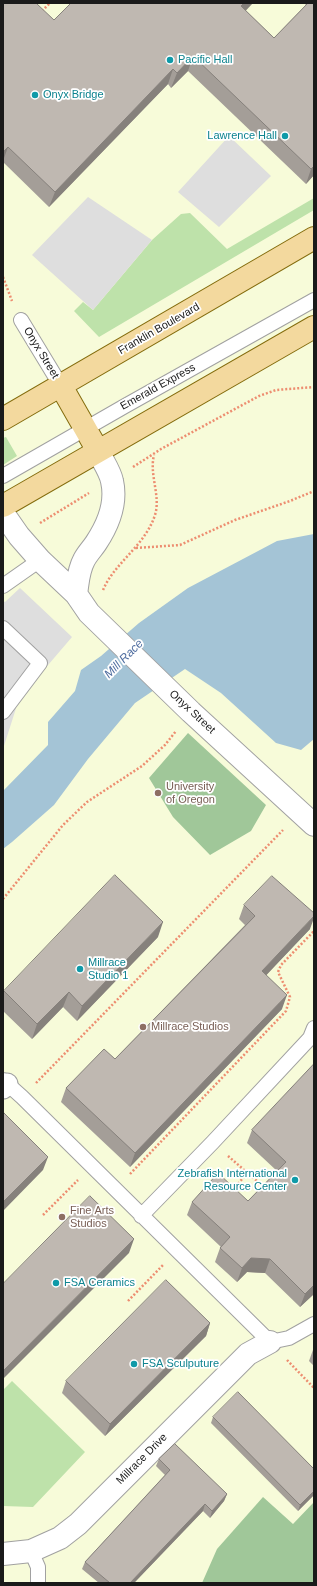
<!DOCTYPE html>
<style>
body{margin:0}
#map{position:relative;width:317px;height:1586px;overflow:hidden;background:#ebe9e1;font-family:Helvetica,sans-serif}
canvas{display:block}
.frame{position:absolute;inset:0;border:4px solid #1a1a1a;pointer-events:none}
</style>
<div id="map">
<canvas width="317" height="1586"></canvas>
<div class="frame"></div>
</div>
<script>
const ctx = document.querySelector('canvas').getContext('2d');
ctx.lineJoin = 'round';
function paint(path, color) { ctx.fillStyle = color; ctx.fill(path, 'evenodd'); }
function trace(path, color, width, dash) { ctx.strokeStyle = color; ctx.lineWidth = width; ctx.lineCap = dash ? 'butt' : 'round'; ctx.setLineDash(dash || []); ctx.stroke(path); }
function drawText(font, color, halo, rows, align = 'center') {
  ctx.font = font + ' Helvetica,sans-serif'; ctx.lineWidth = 3.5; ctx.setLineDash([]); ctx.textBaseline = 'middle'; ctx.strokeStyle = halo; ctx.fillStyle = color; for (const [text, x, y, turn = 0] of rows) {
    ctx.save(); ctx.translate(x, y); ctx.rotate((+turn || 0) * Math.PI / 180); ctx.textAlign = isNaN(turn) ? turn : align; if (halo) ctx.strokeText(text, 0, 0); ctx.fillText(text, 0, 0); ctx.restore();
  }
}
const education = new Path2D(`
 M 3,3 L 314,3 L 314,1583 L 3,1583 Z`);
const grass = new Path2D(`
 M 314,198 L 314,210 L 99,337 L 74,311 L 83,302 L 93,310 L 152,240 L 181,214 L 190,213 L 227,249 Z
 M 6,437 L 17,456 L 3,465 L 3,438 Z
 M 12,1381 L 85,1452 L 33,1507 L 3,1506 L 3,1390 Z`);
const forest = new Path2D(`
 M 188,733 L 266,805 L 251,831 L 210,855 L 173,817 L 149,778 Z
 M 263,1497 L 293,1524 L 314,1502 L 314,1583 L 202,1583 L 217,1549 Z`);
const parking = new Path2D(`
 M 229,136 L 271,176 L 219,227 L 178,192 Z
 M 88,197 L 152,240 L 93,310 L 32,255 Z
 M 20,588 L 72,637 L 19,699 L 3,749 L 3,601 L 5,602 Z`);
const water = new Path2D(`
 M 314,534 L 314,739 L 301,750 L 276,743 L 221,693 L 185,669 L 135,703 L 88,759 L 54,805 L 12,842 L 3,849 L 3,791 L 48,745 L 48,722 L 75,691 L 81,670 L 101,656 L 139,623 L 188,588 L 277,541 Z`);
const path = new Path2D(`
 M 42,11 L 50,3
 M 3,277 L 12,301
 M 133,467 L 161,449 L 259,396 L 276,390 L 314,387
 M 40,523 L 89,493
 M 136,548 L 180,545 L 235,520 L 290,501 L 314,491
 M 103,590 C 115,562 145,546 155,515 C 161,496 149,475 154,455
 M 3,899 L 63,825 L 87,802 L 142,766 L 165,745 L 176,731
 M 36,1083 L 283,830
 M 228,1156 L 265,1188
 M 130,1174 L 286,1011 L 290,997 L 278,972 L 281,965 L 314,931
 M 233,1190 L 247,1173
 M 43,1215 L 78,1180
 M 128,1301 L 164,1264
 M 287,1360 L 314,1388`);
const service = new Path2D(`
 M 21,320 L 61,386
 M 3,476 L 125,406 L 314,300
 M 3,586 L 40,560
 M 3,628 L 40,663 L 3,712
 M 3,1080 L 22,1097 L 270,1342 L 289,1338 L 314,1324
 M 141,1216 L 213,1142 L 310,1038 L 314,1028
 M 31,1551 L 38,1567 L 38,1583`);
const pedestrian = new Path2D(`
 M 3,1088 L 7,1084`);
const minor = new Path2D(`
 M 3,513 L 19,536 L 40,560 L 76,594 L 89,613 L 191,712 L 314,825
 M 76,594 C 78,582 78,571 84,560 C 87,554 92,549 96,543 C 108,525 117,503 112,481 C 110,471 102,460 98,451
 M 3,1554 L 31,1551 L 60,1538 L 78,1524 L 248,1354 L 270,1342`);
const primary = new Path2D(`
 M 61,386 L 98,451
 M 3,419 L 314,238
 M 3,506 L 314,327`);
const wall = new Path2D(`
 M 3,3 L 54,20 L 246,11 L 274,38 L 306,5 L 304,3 L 314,3 L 314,175 L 306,184 L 188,71 L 171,88 L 168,84 L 49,207 L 3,162 Z
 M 244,905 L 310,929 L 266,975 L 282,1009 L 130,1167 L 61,1102 L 66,1088 L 115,1059 L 245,925 L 239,919 Z
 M 158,937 L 77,1021 L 63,1007 L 32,1039 L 3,1011 L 4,991 Z
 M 314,1064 L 314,1294 L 300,1307 L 265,1273 L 247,1272 L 237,1282 L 215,1262 L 220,1248 L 221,1247 L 187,1215 L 192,1202 L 248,1201 L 277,1171 L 247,1143 L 252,1130 Z
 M 210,1323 L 206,1336 L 105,1436 L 62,1393 L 66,1381 Z
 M 314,1347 L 314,1366 L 309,1361 Z
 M 213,1417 L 314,1469 L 314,1495 L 298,1511 L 211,1423 Z
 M 159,1459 L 227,1494 L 224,1501 L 210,1518 L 203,1511 L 134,1583 L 99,1583 L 82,1569 L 85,1562 L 165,1475 L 156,1466 Z`);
const shadedWall = new Path2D(`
 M 244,3 L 253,3 L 236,21 L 241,6 Z
 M 193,56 L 188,71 L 171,88 L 177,73 Z
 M 173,69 L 168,84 L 49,207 L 55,192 Z
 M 8,147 L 3,161 L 3,152 Z
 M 314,166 L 314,175 L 306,184 L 311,169 Z
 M 314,916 L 314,918 L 310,929 L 257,985 L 262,971 Z
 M 163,922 L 158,937 L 77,1021 L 82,1006 Z
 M 69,992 L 63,1007 L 32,1039 L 37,1024 Z
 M 287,995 L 282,1009 L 130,1167 L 135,1153 Z
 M 48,1157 L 43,1170 L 3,1211 L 3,1202 Z
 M 134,1239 L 129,1253 L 3,1379 L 3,1371 Z
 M 251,1258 L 270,1259 L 265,1273 L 247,1272 L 237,1282 L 242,1268 Z
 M 314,1285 L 314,1294 L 300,1307 L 305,1294 Z
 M 210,1323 L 206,1336 L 105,1436 L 110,1424 Z
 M 314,1491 L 314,1495 L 298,1511 L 300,1505 Z
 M 227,1494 L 224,1501 L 210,1518 L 212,1511 Z
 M 205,1504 L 203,1511 L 134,1583 L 130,1583 Z`);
const building = new Path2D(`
 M 3,3 L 36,3 L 54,20 L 71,3 L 244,3 L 241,6 L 274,38 L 308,3 L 314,3 L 314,166 L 311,169 L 193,56 L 177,73 L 173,69 L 55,192 L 8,147 L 3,152 Z
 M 115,875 L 163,922 L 82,1006 L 69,992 L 37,1024 L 4,991 Z
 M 272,876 L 314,913 L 314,916 L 262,971 L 287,995 L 135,1153 L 66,1088 L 104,1049 L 115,1059 L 255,916 L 244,905 Z
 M 314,1064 L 314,1285 L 305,1294 L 270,1259 L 251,1258 L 242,1268 L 220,1248 L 230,1237 L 192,1202 L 218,1173 L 248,1201 L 286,1162 L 252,1130 Z
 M 4,1113 L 48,1157 L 3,1202 L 3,1115 Z
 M 90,1196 L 134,1239 L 3,1371 L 3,1284 Z
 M 166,1280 L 210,1323 L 110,1424 L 66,1381 Z
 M 238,1392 L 314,1469 L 314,1491 L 300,1505 L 213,1417 Z
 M 175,1444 L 227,1494 L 212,1511 L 205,1504 L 130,1583 L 110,1583 L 85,1562 L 170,1470 L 159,1459 Z`);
const markers = [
 [170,60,4,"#0f9aa8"],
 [35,95,4,"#0f9aa8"],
 [285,136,4,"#0f9aa8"],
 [158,793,4,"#8d6e63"],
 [80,969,4,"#0f9aa8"],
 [143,1027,4,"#8d6e63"],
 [295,1180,4,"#0f9aa8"],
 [62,1217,4,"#8d6e63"],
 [56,1283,4,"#0f9aa8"],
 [134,1364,4,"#0f9aa8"]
];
const cultureNames = [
 ["Pacific Hall",178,60],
 ["Onyx Bridge",43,95],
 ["Lawrence Hall",277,136,"right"],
 ["Millrace",88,963],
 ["Studio 1",88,976],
 ["Zebrafish International",287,1174,"right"],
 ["Resource Center",287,1187,"right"],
 ["FSA Ceramics",64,1283],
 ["FSA Sculputure",142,1364]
];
const streetNames = [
 ["Franklin Boulevard",159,329,-30],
 ["Onyx Street",41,353,59],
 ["Emerald Express",158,387,-29],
 ["Onyx Street",192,712,43],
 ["Millrace Drive",142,1459,-45]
];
const educationNames = [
 ["University",166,787],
 ["of Oregon",166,800],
 ["Millrace Studios",151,1027],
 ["Fine Arts",70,1211],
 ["Studios",70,1224]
];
const waterNames = [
 ["Mill Race",124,659,-45]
];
paint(education, '#f7fbd9');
paint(grass, '#bee2aa');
paint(forest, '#a0c799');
paint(parking, '#dedede');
paint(water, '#a4c4d6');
trace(service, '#a1a1a1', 16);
trace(pedestrian, '#a1a1a1', 23);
trace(minor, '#a1a1a1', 24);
trace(primary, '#846c0d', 24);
trace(path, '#ed8d70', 2.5, [2, 2]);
trace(service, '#fff', 14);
trace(pedestrian, '#fff', 21);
trace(minor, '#fff', 22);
trace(primary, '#f3d99e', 22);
paint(wall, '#a49e98');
paint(shadedWall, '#86817c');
paint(building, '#bfb8b1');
trace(building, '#86817c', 1);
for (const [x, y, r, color] of markers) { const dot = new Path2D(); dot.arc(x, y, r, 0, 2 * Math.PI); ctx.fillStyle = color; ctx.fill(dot); trace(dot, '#fff', 1.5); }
drawText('11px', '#0d838f', '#fff', cultureNames, 'left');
drawText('11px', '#1a1a1a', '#fff', streetNames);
drawText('11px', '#785e54', '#fff', educationNames, 'left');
drawText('italic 12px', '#506ea0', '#fff', waterNames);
</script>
